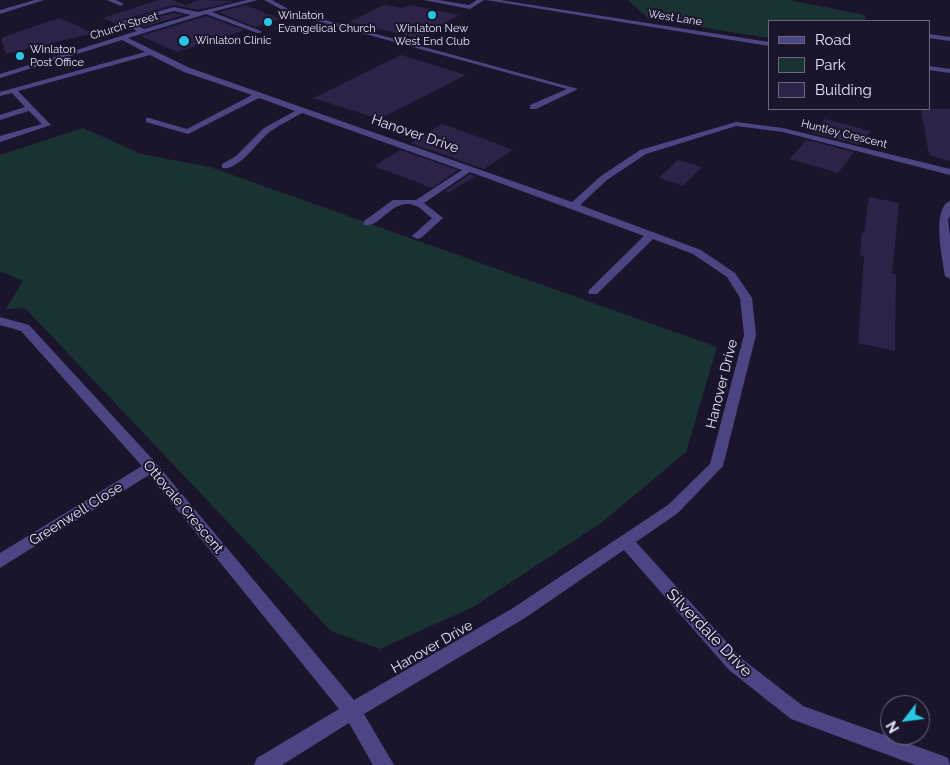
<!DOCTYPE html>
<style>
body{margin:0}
#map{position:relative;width:950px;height:765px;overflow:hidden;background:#1a152a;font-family:Raleway,sans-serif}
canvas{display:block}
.legend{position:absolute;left:768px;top:20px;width:162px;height:90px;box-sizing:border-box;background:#1a152a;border:1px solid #6c677e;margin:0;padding:6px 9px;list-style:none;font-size:15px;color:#e6e2fb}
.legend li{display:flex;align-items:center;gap:10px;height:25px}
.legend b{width:25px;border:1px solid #6c677e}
.north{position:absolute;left:880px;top:695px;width:50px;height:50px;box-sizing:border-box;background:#1a152a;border:1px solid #6c677e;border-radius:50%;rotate:240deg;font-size:14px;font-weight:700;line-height:20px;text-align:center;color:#e6e2fb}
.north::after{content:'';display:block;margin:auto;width:18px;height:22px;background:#25c7e4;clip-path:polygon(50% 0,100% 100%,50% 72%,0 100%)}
</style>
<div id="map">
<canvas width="950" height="765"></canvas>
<ul class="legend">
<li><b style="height:6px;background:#4b4683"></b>Road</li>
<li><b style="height:14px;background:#193333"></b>Park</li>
<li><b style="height:14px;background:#2d2349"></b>Building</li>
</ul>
<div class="north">N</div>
</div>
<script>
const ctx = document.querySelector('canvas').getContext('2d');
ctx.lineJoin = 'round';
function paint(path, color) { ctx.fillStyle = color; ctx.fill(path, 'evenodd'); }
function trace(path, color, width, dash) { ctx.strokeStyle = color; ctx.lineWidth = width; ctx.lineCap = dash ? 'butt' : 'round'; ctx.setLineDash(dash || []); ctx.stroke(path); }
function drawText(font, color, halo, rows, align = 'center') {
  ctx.font = font + ' Raleway,sans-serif'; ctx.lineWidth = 4; ctx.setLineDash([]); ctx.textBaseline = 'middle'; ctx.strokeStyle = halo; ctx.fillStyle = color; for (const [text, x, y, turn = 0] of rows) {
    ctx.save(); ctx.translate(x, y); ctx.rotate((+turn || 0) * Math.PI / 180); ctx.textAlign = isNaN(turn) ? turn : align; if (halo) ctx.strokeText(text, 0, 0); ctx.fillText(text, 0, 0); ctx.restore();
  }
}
const green = new Path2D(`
 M 628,0 L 789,0 L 865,15 L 866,21 L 769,21 L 769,38 L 649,19 Z
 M 83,128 L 141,154 L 210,167 L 717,347 L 686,452 L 601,523 L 473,607 L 380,649 L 331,631 L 25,308 L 6,309 L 23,281 L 0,271 L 0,155 Z`);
const building = new Path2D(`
 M 158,0 L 173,0 L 186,5 L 198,0 L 236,1 L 198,10 L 174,5 L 122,20 L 122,25 L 132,30 L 131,31 L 103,18 Z
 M 246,5 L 280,19 L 255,27 L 218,12 Z
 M 384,5 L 403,8 L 410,5 L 459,15 L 419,38 L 349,22 Z
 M 174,13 L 184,15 L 144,27 L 136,23 Z
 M 206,16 L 245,30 L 177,52 L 141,36 Z
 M 59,18 L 94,33 L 6,54 L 1,38 Z
 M 401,55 L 466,75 L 379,119 L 313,98 Z
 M 921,109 L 950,109 L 950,161 L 929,155 Z
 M 825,119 L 871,131 L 860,145 L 812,133 Z
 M 442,124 L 476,136 L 513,150 L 484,169 L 411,143 Z
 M 806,140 L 854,152 L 838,173 L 790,159 Z
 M 400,150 L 458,170 L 432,188 L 374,166 Z
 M 678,160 L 702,167 L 683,186 L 659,178 Z
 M 470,174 L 475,176 L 448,193 L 444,192 Z
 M 869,197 L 899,203 L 892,274 L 896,274 L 895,351 L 858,343 L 864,256 L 860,255 L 862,232 L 864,233 Z`);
const minor = new Path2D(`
 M 35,0 L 44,0 L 0,14 L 0,10 Z
 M 107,0 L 116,0 L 124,4 L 121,6 Z
 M 247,0 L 258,0 L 212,12 L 261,31 L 261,33 L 257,33 L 206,14 L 128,38 L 190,68 L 572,202 L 601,176 L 640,150 L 736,122 L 783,128 L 950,169 L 950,175 L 783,132 L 736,126 L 646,154 L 607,180 L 580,205 L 701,250 L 735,273 L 752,298 L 756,335 L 723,466 L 678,513 L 636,542 L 741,658 L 803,706 L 941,755 L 948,758 L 950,765 L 915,765 L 791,719 L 729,670 L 624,550 L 525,618 L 364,714 L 394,765 L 373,765 L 349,723 L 282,765 L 254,765 L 257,758 L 339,709 L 149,475 L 0,568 L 0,553 L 142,466 L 21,331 L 0,325 L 0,317 L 29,325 L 156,463 L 354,700 L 513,608 L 668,505 L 710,464 L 744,335 L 740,298 L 727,277 L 693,254 L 653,239 L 597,294 L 589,294 L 588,292 L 589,290 L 644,236 L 470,172 L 424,203 L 443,218 L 421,238 L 417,239 L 412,236 L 432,218 C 427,215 422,208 416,206 C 392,196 381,229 364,225 L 364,221 L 393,200 L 416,200 L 462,170 L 302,113 C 292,119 281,124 271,131 C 258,140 240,171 222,168 L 222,164 L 236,156 L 264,128 L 295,111 L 259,98 L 188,134 L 146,122 L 146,118 L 149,118 L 187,129 L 252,95 L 184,72 L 150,55 L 18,91 L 51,125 L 0,142 L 0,136 L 42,124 L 29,111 L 0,120 L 0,115 L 25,107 L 12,93 L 0,96 L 0,92 L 145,52 L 122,40 L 0,78 L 0,74 L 137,31 L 123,23 L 123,21 L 174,7 L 198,12 ZM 174,11 L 191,15 L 144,29 L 131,22 Z
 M 264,0 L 272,0 L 292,11 L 578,89 L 536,109 L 530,109 L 530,105 L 567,89 L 288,13 Z
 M 424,0 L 438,0 L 469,5 L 477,0 L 484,0 L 470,9 Z
 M 486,0 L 500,0 L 769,42 L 769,46 Z
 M 929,34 L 950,37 L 950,41 L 929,38 Z
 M 929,66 L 950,69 L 950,73 L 929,70 Z
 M 950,201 L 950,215 L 948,220 L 950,236 L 950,279 L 945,276 C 943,260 931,208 950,201 Z`);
const markers = [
 [432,15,5,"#25c7e4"],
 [268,22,5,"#25c7e4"],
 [184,41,6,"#25c7e4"],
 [20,56,5,"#25c7e4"]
];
const farPoinames = [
 ["Winlaton",278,16],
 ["Evangelical Church",278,29],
 ["Winlaton New",432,29,"center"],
 ["West End Club",432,42,"center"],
 ["Winlaton Clinic",195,41],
 ["Winlaton",30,50],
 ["Post Office",30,63]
];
const farStreetnames = [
 ["West Lane",675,18,9],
 ["Church Street",124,26,-17],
 ["Huntley Crescent",844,134,14]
];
const streetNames = [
 ["Hanover Drive",415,134,19],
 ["Hanover Drive",722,384,-76],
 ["Ottovale Crescent",183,507,50],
 ["Greenwell Close",76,514,-32],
 ["Hanover Drive",432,647,-30]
];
const nearStreetnames = [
 ["Silverdale Drive",709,633,46]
];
paint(green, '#193333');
paint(building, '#2d2349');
paint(minor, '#4b4683');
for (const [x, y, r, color] of markers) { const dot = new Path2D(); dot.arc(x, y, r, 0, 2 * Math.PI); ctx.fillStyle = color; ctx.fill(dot); trace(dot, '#1a152a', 2); }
drawText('11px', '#e6e2fb', '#1a152a', farPoinames, 'left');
drawText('11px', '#e6e2fb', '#1a152a', farStreetnames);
drawText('14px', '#e6e2fb', '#1a152a', streetNames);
drawText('16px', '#e6e2fb', '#1a152a', nearStreetnames);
</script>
